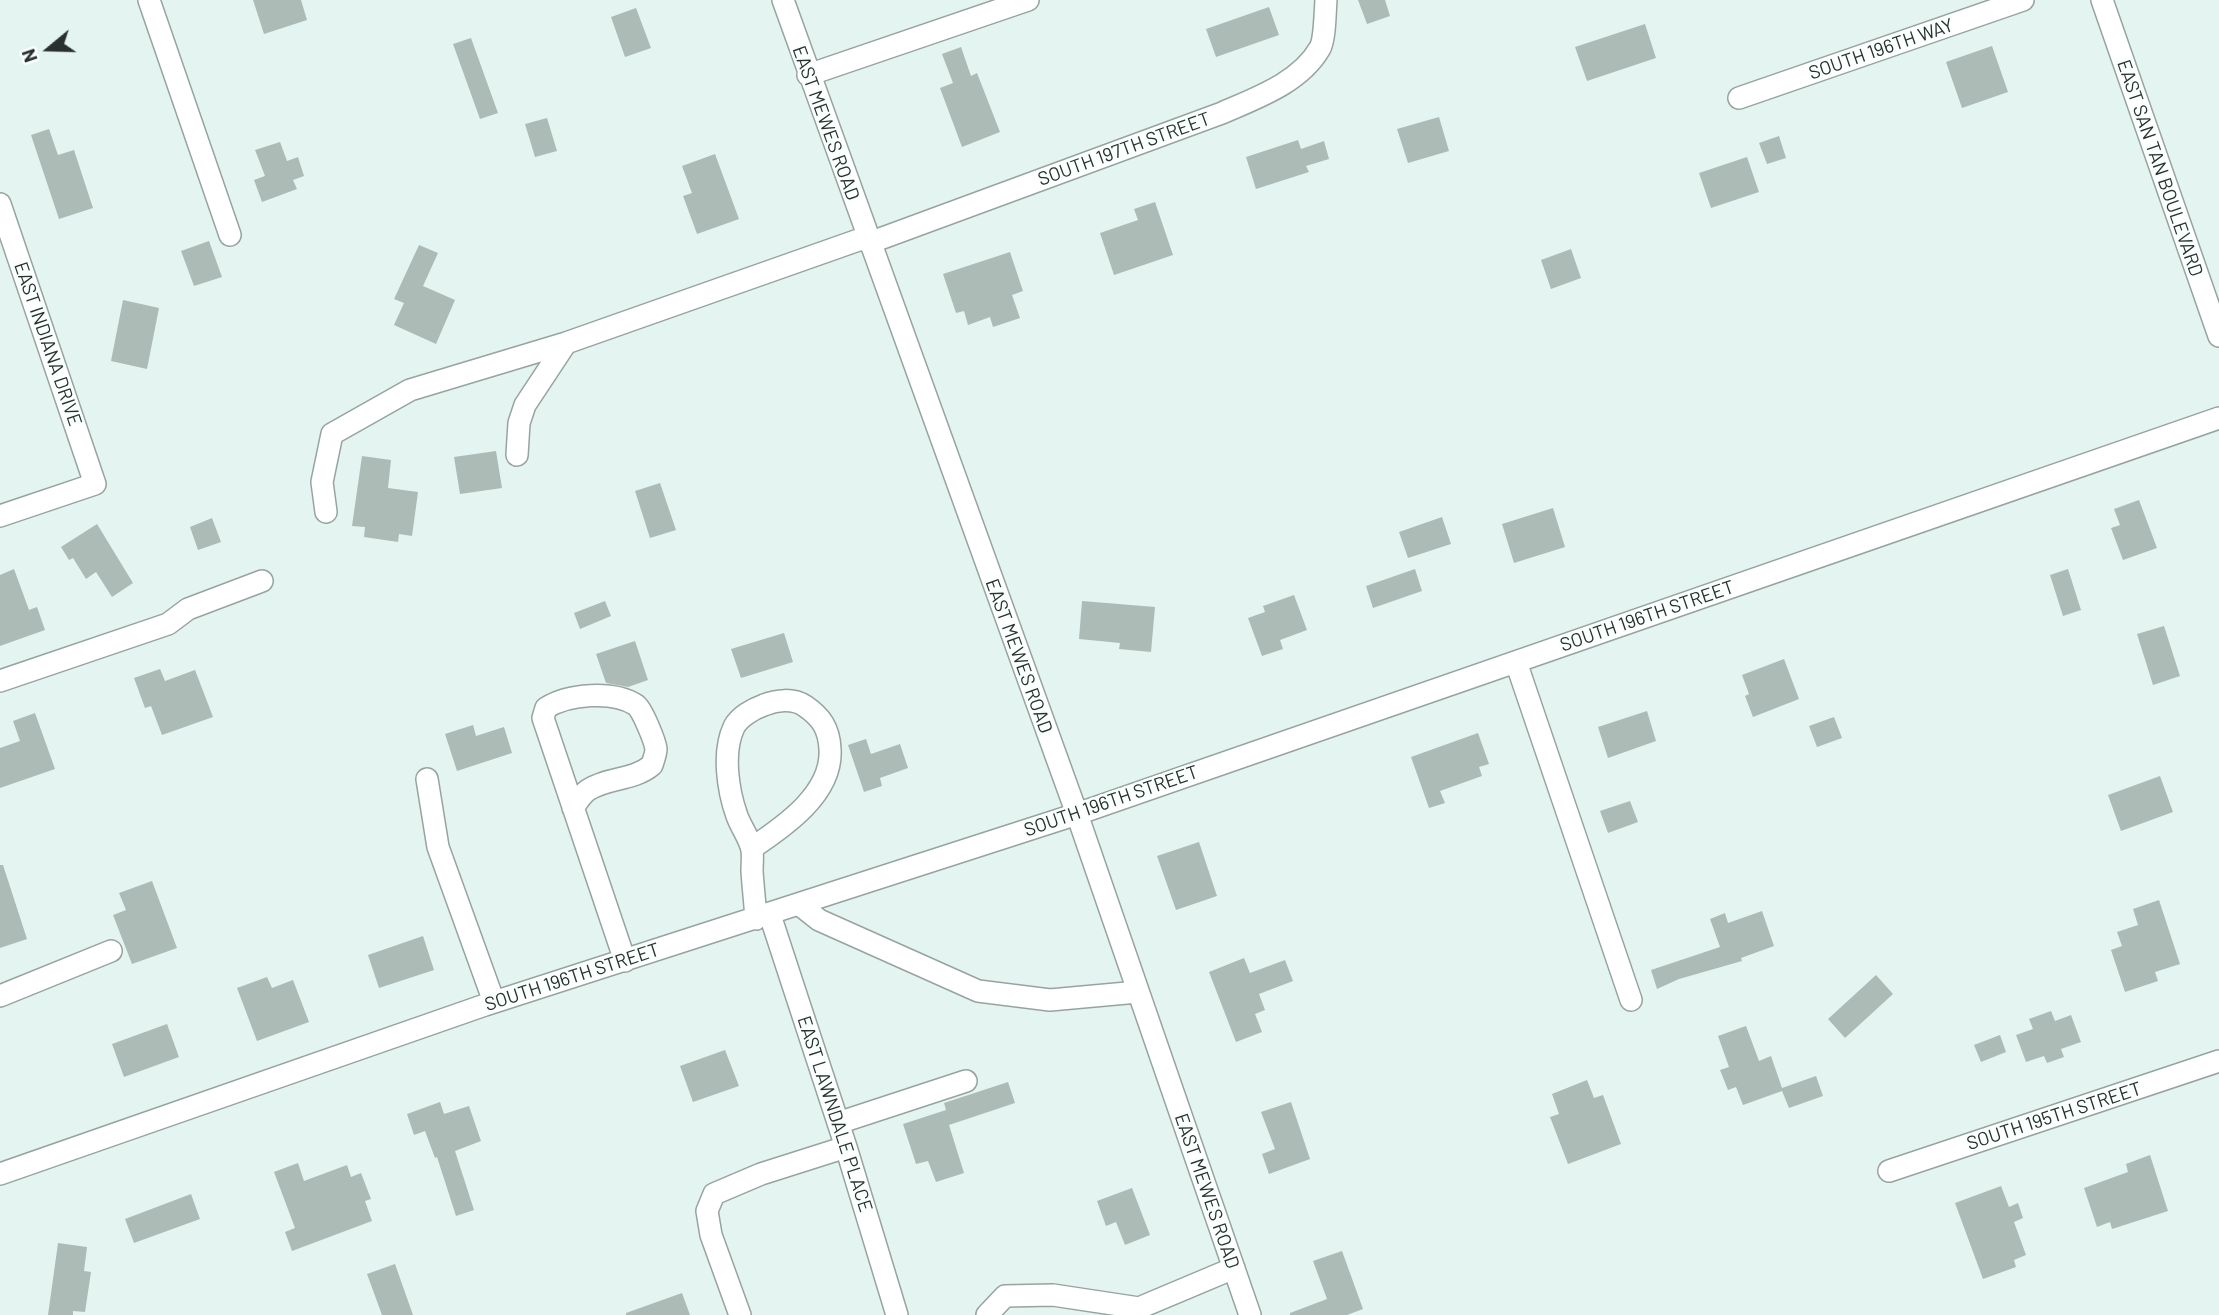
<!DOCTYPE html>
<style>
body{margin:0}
#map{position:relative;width:2219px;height:1315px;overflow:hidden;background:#e4f4f0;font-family:Barlow,sans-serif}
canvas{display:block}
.north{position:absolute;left:14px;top:14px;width:70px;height:70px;-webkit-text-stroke:5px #f9fffd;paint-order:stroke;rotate:251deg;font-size:19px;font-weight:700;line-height:28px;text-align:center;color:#2a302e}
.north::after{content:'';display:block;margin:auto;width:24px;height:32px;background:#2a302e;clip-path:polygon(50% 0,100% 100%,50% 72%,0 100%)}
</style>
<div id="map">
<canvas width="2219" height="1315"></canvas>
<div class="north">N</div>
</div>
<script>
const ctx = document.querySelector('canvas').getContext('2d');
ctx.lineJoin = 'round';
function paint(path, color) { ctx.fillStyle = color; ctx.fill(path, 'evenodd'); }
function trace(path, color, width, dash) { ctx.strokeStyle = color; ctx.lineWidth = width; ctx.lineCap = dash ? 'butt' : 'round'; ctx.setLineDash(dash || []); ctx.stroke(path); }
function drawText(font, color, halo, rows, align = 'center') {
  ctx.font = font + ' Barlow,sans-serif'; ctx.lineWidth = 5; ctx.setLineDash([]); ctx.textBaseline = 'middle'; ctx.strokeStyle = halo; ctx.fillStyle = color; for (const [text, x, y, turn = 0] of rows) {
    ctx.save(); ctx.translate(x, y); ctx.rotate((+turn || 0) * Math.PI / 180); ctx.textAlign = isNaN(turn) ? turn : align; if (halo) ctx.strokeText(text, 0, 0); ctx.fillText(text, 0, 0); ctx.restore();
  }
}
const building = new Path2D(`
 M 253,0 L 301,0 L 307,20 L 264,34 Z
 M 1358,0 L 1385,0 L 1390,16 L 1367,24 Z
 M 1269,7 L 1279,35 L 1216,57 L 1206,29 Z
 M 636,8 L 651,48 L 625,57 L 611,17 Z
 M 1645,24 L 1656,58 L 1587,81 L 1575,47 Z
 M 471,38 L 498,113 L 480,119 L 453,44 Z
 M 1992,46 L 2008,92 L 1962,108 L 1946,62 Z
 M 961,47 L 971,76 L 977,73 L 1000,132 L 962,147 L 940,88 L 953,83 L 942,54 Z
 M 1439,117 L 1449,151 L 1408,163 L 1397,129 Z
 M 547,118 L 557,151 L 535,157 L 525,124 Z
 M 49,129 L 58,155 L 74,150 L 93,208 L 59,219 L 31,135 Z
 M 1779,136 L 1786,158 L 1767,164 L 1759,143 Z
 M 1298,140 L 1301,149 L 1324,141 L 1329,159 L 1306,166 L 1309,172 L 1256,189 L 1246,157 Z
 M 280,142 L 287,161 L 298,157 L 304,176 L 293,180 L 297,189 L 262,202 L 254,180 L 265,176 L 255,150 Z
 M 715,154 L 739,219 L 697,234 L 683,196 L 692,193 L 682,166 Z
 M 1747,157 L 1759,192 L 1711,208 L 1699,173 Z
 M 1155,202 L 1173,255 L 1114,275 L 1100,233 L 1138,220 L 1134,209 Z
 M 209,241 L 222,277 L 194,286 L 181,251 Z
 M 419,245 L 438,253 L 423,286 L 455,300 L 436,344 L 394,325 L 404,303 L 394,299 Z
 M 1571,249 L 1581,278 L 1551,289 L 1541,260 Z
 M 1010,252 L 1023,291 L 1012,295 L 1020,318 L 993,327 L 990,317 L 968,325 L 964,311 L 956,313 L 943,274 Z
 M 123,300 L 159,308 L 147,369 L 111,361 Z
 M 496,451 L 502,488 L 460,494 L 454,457 Z
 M 362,456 L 391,460 L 388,488 L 418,492 L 412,536 L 399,534 L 398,542 L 364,537 L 365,527 L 352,526 Z
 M 660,483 L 676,530 L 650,538 L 635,491 Z
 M 2139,500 L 2157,548 L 2123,560 L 2111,528 L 2120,525 L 2114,509 Z
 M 1553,508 L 1565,547 L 1514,563 L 1502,524 Z
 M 1442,517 L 1451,544 L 1408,558 L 1399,532 Z
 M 212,518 L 221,542 L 198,550 L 190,527 Z
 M 97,524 L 133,583 L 112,597 L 96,572 L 86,579 L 73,558 L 69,560 L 61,547 Z
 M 14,569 L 29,610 L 37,607 L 45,630 L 0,646 L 0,575 Z
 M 1415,569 L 1422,591 L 1373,608 L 1366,586 Z
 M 2068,569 L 2081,610 L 2063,616 L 2050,575 Z
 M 1294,595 L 1307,630 L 1280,640 L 1283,649 L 1262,656 L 1248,618 L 1265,612 L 1263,606 Z
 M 605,601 L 611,616 L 580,629 L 574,613 Z
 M 1082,601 L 1155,607 L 1151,652 L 1119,649 L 1120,643 L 1079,639 Z
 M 2164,626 L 2180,676 L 2153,685 L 2137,634 Z
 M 784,633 L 793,662 L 741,678 L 731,649 Z
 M 635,641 L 648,680 L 628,687 L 606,683 L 596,654 Z
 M 1784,659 L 1799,699 L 1753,717 L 1745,696 L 1749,694 L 1742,675 Z
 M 160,669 L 165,681 L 195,670 L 213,717 L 162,735 L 151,706 L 145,708 L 134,678 Z
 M 1647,711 L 1656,741 L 1608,758 L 1598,727 Z
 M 35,713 L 55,769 L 0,788 L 0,748 L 20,741 L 13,721 Z
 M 1834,717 L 1842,738 L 1817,747 L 1809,726 Z
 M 473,725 L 476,736 L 504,727 L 512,753 L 457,771 L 445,734 Z
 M 1478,733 L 1489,764 L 1479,767 L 1482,776 L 1440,791 L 1445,803 L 1429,808 L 1411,757 Z
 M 866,739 L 871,754 L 900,744 L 908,768 L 880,778 L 882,786 L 864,792 L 848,745 Z
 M 2160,776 L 2173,812 L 2121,831 L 2108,795 Z
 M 1630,801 L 1638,822 L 1608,833 L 1600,811 Z
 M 1199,842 L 1217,896 L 1176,910 L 1157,856 Z
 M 0,865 L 3,865 L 27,939 L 0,948 Z
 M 152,881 L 177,948 L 132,964 L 113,915 L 126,910 L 119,893 Z
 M 2159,900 L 2180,964 L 2155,972 L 2158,981 L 2125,992 L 2111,950 L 2122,946 L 2117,932 L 2138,925 L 2133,909 Z
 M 1762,911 L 1774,946 L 1741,958 L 1742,961 L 1679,979 L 1657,989 L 1651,970 L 1720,947 L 1710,919 L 1725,913 L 1728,923 Z
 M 423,936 L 434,970 L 379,988 L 368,955 Z
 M 1244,958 L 1250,973 L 1285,960 L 1293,981 L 1259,994 L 1265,1010 L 1255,1014 L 1262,1032 L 1236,1042 L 1209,972 Z
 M 1876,975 L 1893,994 L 1845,1038 L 1828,1019 Z
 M 267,977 L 272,988 L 293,980 L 309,1022 L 257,1041 L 237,988 Z
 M 2051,1011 L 2055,1021 L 2071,1015 L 2081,1042 L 2061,1049 L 2064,1057 L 2047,1063 L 2044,1056 L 2026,1062 L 2016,1035 L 2033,1029 L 2029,1019 Z
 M 167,1024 L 179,1057 L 124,1077 L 112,1044 Z
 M 1746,1026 L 1759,1061 L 1771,1056 L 1782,1088 L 1816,1076 L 1823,1096 L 1789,1108 L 1782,1091 L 1743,1105 L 1736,1087 L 1728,1090 L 1720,1070 L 1729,1067 L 1718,1036 Z
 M 2000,1035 L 2006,1052 L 1981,1062 L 1974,1045 Z
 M 725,1050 L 739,1086 L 693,1102 L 680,1066 Z
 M 1587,1080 L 1594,1098 L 1603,1095 L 1621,1144 L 1568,1164 L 1550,1117 L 1559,1114 L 1552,1094 Z
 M 1008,1082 L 1015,1103 L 949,1125 L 964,1173 L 936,1182 L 928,1161 L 916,1164 L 903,1124 L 946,1110 L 944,1103 Z
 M 440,1102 L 444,1114 L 469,1106 L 481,1141 L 455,1151 L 474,1210 L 456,1216 L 437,1157 L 435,1158 L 425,1131 L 414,1135 L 407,1114 Z
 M 1291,1102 L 1310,1159 L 1269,1174 L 1262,1154 L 1275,1149 L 1261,1112 Z
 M 2150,1155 L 2168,1211 L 2112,1229 L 2110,1222 L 2097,1227 L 2084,1188 L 2128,1172 L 2126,1164 Z
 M 298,1163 L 304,1181 L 347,1165 L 351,1177 L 361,1173 L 371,1199 L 365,1201 L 372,1221 L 292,1251 L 285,1232 L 295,1228 L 274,1172 Z
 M 2001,1186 L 2009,1207 L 2018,1203 L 2023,1218 L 2014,1222 L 2026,1255 L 2014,1260 L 2016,1267 L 1983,1279 L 1955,1203 Z
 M 1132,1188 L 1150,1235 L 1125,1245 L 1116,1222 L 1106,1226 L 1097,1201 Z
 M 191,1194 L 200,1219 L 134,1243 L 125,1219 Z
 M 58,1243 L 87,1247 L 84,1271 L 91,1272 L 85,1312 L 73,1311 L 73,1315 L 48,1315 Z
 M 1342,1251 L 1363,1309 L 1347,1315 L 1290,1315 L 1290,1313 L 1327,1299 L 1313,1261 Z
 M 395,1264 L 413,1315 L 382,1315 L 367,1274 Z
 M 682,1293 L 690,1315 L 626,1315 L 626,1313 Z`);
const minor = new Path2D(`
 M 149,0 L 230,235
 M 783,0 L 1077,814 L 1250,1315
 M 2102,0 L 2219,336
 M 808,75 L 1028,0
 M 1739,98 L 2023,0
 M 0,204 L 95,484 L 0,516
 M 869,243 L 1222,113 C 1256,98 1300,83 1320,48 C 1325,39 1325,12 1326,0
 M 517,455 L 519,423 L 525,405 L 566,343
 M 326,512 L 322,482 L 332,434 L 410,390 L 566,343 L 867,237
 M 1516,662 L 1631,1000
 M 0,681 L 168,624 L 188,609 L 262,581
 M 427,779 L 438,847 L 494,1002
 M 573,808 C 577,802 582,794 588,790 C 608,777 633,781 652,765 C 653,761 656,754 656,749 C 655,741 642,709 636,705 C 613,690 568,694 546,708 L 543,718 L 625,961
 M 752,848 C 785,826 833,793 830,749 C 829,728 821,717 805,706 C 793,698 776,700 764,705 C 753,709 739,717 734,727 C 722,752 728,791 737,816 C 741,827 750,839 752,850 C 753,857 752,864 752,871 C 753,887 755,903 756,919
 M 800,905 L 819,920 L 978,991 L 1050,1000 L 1138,992
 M 770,915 L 846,1147 L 897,1315
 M 0,996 L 111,951
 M 838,1123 L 966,1081
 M 1889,1171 L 2219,1061
 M 0,1174 L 485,1005 L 1077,814 L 2219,418
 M 740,1315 L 711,1235 L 707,1211 L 714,1194 L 761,1174 L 846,1147
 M 987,1315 L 1005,1296 L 1053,1295 L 1139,1308 L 1234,1268`);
const streetNames = [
 ["SOUTH 196TH WAY",1881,49,-19],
 ["EAST MEWES ROAD",826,123,70],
 ["SOUTH 197TH STREET",1124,149,-20],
 ["EAST SAN TAN BOULEVARD",2160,168,71],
 ["EAST INDIANA DRIVE",48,344,71],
 ["SOUTH 196TH STREET",1647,616,-19],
 ["EAST MEWES ROAD",1019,656,70],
 ["SOUTH 196TH STREET",1111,801,-19],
 ["SOUTH 196TH STREET",572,977,-18],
 ["EAST LAWNDALE PLACE",835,1114,72],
 ["SOUTH 195TH STREET",2054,1116,-18],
 ["EAST MEWES ROAD",1207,1191,71]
];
paint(building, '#acbbb6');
trace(minor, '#96a4a0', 24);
trace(minor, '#fff', 21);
drawText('19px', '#2a302e', '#f9fffd', streetNames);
</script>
